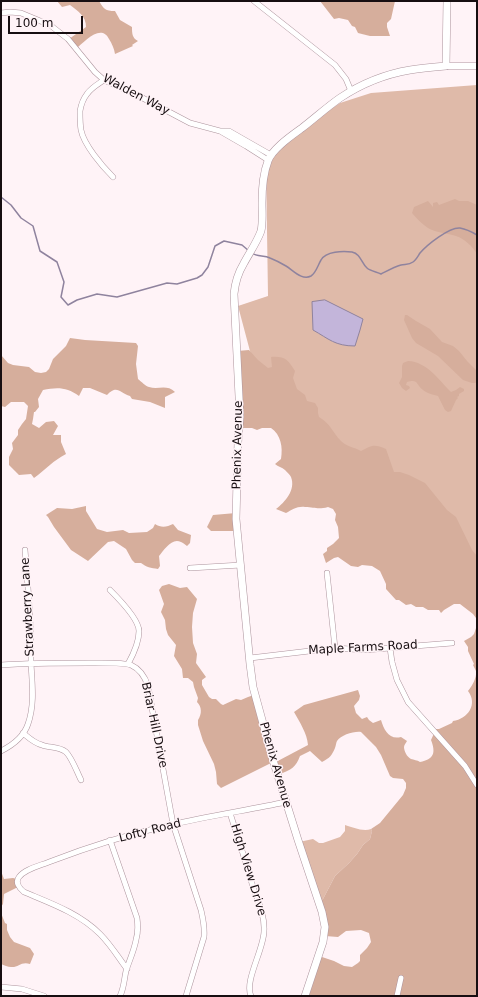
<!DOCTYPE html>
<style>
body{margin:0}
#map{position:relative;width:478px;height:997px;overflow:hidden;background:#fff3f7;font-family:"DejaVu Sans",sans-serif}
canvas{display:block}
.frame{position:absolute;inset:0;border:2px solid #170e11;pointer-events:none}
.scale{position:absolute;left:8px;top:16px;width:75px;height:18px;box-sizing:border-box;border:2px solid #170e11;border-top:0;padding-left:5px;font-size:12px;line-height:14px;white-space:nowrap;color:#170e11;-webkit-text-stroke:3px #fff3f7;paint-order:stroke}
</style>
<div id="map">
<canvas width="478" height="997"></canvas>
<div class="frame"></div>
<div class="scale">100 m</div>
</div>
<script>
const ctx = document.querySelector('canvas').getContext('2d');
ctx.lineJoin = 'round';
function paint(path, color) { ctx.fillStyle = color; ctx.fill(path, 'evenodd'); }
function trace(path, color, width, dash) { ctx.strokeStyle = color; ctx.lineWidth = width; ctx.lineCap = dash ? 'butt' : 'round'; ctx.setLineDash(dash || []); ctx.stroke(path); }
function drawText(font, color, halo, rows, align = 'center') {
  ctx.font = font + ' "DejaVu Sans",sans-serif'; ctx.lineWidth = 3; ctx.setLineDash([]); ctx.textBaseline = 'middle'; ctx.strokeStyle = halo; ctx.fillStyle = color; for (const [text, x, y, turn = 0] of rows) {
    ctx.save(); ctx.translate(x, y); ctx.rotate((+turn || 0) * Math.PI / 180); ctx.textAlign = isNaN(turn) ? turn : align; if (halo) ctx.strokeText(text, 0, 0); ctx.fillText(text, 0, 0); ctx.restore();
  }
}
const green = new Path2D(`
 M 477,85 L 477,570 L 331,444 L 259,385 L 238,306 L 268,296 L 266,165 L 288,142 L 313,121 L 340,103 L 371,93 Z
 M 345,825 C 352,827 363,832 371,829 L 372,831 L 370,839 L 363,845 L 357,854 L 349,863 L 335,876 L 323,899 L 318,901 L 299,842 L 313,839 L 319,843 L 323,843 L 340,837 L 345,831 Z`);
const forest = new Path2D(`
 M 57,1 L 99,1 C 104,9 105,11 115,11 L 120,20 L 132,27 C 132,33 132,38 138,41 L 132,45 L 133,46 L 115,54 C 114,48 112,44 109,39 C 101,23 84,42 76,49 L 69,39 L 86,27 C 86,16 78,11 70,5 L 62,7 Z
 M 320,1 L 395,1 L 391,19 L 387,23 L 387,27 L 390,36 L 370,36 L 358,33 L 355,27 L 352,26 L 348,20 L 339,18 L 334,19 Z
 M 455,199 L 459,201 L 468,201 L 477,205 L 477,254 C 472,246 465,239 456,236 C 447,233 437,233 428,228 C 422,224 417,219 412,213 L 414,207 L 428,201 L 433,207 L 433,203 L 437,202 L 439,205 Z
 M 405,315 L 407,315 L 416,321 L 430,329 L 442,342 L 453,346 L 459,351 L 467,361 L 477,371 L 477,382 L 475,383 L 472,383 L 463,380 L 438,356 L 416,343 L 412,338 L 404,320 Z
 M 70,338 L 85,340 L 136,343 L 138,346 L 136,364 L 138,379 C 142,382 145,386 149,387 C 158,390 167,384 175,392 L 165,397 L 165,408 L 150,402 L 132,399 L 130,396 C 120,393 117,384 107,395 L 90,388 L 83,388 L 79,396 C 67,387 57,387 43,390 L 38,399 L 39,407 L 35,412 L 34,412 L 33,419 L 32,424 L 39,428 L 46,422 L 54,421 L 58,426 L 53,435 L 61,435 L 61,442 L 66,454 C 54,460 45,470 34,478 L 31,474 L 19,475 L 9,465 L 9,457 L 13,449 L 12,443 L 18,435 L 18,430 L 22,424 L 26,419 L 28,406 L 24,402 L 11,402 L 5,407 L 1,406 L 1,355 L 8,363 L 13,365 L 29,367 L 35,372 L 41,373 L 46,372 L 49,369 L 53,359 L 66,346 Z
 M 249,350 L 258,360 L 268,368 L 272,367 L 271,357 C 285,356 288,360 295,371 L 293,378 L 297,389 L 305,395 L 307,401 L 315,403 L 318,408 L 318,413 L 319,417 C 330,423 333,433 341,441 C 347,447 354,447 361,451 C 373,445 374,444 386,449 L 394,472 L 400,472 L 409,475 L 425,483 L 447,510 L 456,517 L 472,550 L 477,556 L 477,996 L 305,996 L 319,956 L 334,961 L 344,966 L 352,967 L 358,963 L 360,961 L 360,955 L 367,948 L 371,942 L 369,933 L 361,930 L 346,931 L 338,937 L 325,936 L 318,901 L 323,899 L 335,876 L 349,863 L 357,854 L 363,845 L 370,839 L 372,831 L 371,829 L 380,823 L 403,795 L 406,788 L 406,783 L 403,779 L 393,778 L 390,776 L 381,755 L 376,747 L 361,732 C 354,731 341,735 337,741 C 336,743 336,745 335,748 C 332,755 330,758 322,762 L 310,751 L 300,756 C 296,767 291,770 280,774 L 274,763 L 308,745 C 307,733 300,723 294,712 L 304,705 L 358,690 L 360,696 L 359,700 L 354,706 L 356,713 L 362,719 L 367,717 L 369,720 L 373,723 L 381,720 C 384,730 389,740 401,737 L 407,741 C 406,743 404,745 404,747 C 404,751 407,757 411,759 C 414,760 417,760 420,762 C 434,759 436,753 431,740 L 436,729 L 439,729 L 452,723 L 453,721 C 468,719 478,704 468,691 C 472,686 477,678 476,671 C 475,669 474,667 473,665 L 474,664 L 468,651 L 468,647 L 464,641 L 471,637 L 474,634 L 477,625 L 476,618 L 473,614 L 460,604 L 454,604 L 444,610 L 441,613 L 439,610 L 428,610 L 423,607 L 416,607 L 411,604 L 406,605 L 399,600 L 396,600 L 386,589 L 386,584 L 380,571 L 372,566 L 362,565 L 358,567 L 351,566 L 338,557 L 334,558 L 326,563 L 323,554 L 327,551 L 327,548 L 333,544 L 339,538 L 338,527 L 335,520 L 336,514 L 333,509 L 328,507 C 317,510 315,507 305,507 C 297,506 292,510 286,513 L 276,509 C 285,502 296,490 291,477 C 290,475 287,472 285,470 C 282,467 278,467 275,464 L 281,459 C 283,447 281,435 271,428 L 262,428 L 257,430 L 252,428 L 241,428 L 237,351 Z
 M 408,361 C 427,362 438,379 451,392 L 456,390 L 460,387 L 464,389 L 464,391 L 459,394 L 459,396 L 457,397 L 458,398 L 456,400 L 451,411 L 448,412 L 445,410 L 438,396 C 434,395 426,393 423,390 C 415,384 419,379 407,382 L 406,385 L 409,386 L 410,388 L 406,391 L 402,388 L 399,383 L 402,377 L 402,366 L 403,363 Z
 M 86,506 L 86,511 L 97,529 L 107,532 L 123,530 L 129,533 L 147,532 L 153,528 L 155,524 C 161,528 167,527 173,524 L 178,530 L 191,535 L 190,543 L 187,546 C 185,545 184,543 181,542 C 172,537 164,550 159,556 L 160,566 L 158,569 C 151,568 146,567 141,563 L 135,563 L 132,560 L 126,549 L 114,541 L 108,542 L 88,561 L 71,550 L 54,527 L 48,517 L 46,515 L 57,508 L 72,509 Z
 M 236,513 L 237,531 L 211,531 L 207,527 L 213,515 Z
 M 169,584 L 180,588 L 187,587 L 197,599 L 193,613 L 192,627 L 193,643 L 197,654 L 196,663 L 206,677 L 202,680 L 202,685 L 209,697 L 212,699 L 216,699 L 221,704 L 223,705 L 236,699 L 241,700 L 248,697 L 254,695 L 273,762 L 221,788 L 217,784 L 216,772 L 214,764 L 203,741 L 198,725 L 198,720 C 202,714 202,707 197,702 L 198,698 L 194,687 L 193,682 L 188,678 L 183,678 L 182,669 L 174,656 L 176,645 L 168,635 L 166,629 L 165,620 L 161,612 L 164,604 L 159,590 L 162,586 Z
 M 1,871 L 4,879 L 13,878 L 17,879 L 18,887 L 4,894 L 3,904 L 1,907 Z
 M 1,913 L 5,923 L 7,924 L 7,930 L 10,937 L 14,942 L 30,948 L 34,954 L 30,964 C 21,961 18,968 11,967 C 8,967 4,965 1,964 Z`);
const water = new Path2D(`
 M 325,300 L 363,319 L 360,330 L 355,346 C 335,346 329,339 313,330 L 312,302 Z`);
const stream = new Path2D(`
 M 1,197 L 11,205 L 21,218 L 33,226 L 40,251 L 57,262 L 64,282 L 61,297 L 68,305 L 77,300 L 97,294 L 117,297 L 167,283 L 177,284 L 197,278 L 202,275 L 208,267 L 215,246 L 224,241 L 242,245 L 249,251
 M 252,253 C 257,257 264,255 270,258 C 275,260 281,263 286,266 C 293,270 302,281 311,276 C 316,273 318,265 321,260 C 326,251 343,251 352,252 C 361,254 361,263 367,268 C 370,271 377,272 381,274 C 387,271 394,267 401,265 C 405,264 409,265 413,262 C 416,260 418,256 420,253 C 427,245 449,227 460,228 C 466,229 472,232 477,235`);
const minor = new Path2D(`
 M 254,1 L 335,65 L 346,79 L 351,91
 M 1,13 L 10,12 L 21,13 L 50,25 L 68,39 L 95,72 L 104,80 L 137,95 L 190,123 L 220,131
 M 104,80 C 98,84 91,88 87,94 C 83,99 81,105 80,111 C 80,117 80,124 81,130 C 84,145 102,166 113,177
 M 268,160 L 246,146 L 220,131 L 229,131 L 271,155
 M 190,568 L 241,565
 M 327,573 L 335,648
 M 110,590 C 118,598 139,620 139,631 C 139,642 133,655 128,664
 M 390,648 L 392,662 L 397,680 L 408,702 L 465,766 L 477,785
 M 250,658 L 335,648 L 365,650 L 452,643
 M 1,665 C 30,663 59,663 88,663 C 98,663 122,662 131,665 C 140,669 145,677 148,686 L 173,824 L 201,910 C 203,919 205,927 204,937 L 186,996
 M 23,733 C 29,738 34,743 42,745 C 49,748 59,746 66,752 C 72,758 77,772 81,780
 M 1,751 C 13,745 24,736 28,724 C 35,704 32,683 31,663 C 31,649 31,634 30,620 C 29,597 27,574 25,550
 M 230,813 C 238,838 246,862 253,887 C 258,901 265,916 264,931 C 264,949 244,981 251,996
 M 110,840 L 137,918 C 138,925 138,933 136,940 C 134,951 129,961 126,971 C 124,980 124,988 120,996
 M 127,969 C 118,957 111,945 100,934 C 79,913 50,903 24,892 C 19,888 15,882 19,877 C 25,869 39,866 49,862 C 88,847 129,834 170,825 C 209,816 248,810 286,802
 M 1,987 L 22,989 L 44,996
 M 397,996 L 401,978`);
const tertiary = new Path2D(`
 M 446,66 L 477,66`);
const secondary = new Path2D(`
 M 305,996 L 323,942 L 325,927 L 322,912 L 298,840 L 273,760 L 253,687 L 250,664 L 236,519 L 238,442 L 240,417 L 234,294 C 235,283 238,273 244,263 C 250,252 257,242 261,231 C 263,222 262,212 262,203 C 262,190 263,174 268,161 C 272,149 291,136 302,128 C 315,118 327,107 340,98 C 361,84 386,74 410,70 C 422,68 434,67 446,66 L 447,1`);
const streetNames = [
 ["Walden Way",136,95,28],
 ["Phenix Avenue",238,445,-89],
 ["Strawberry Lane",28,607,-93],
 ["Maple Farms Road",363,648,-3],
 ["Briar Hill Drive",154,725,78],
 ["Phenix Avenue",275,765,74],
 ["Lofty Road",150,831,-14],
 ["High View Drive",248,870,73]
];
paint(green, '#dfbaa9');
paint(forest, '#d6ae9c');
paint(water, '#c3b5da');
trace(water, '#8f839e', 1);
trace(stream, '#8f839e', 1.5);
trace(minor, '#ad949d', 6);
trace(tertiary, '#ad949d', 7);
trace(secondary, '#ad949d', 8);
trace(minor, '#fff', 5);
trace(tertiary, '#fff', 6);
trace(secondary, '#fff', 7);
drawText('12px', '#170e11', '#fff3f7', streetNames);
</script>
